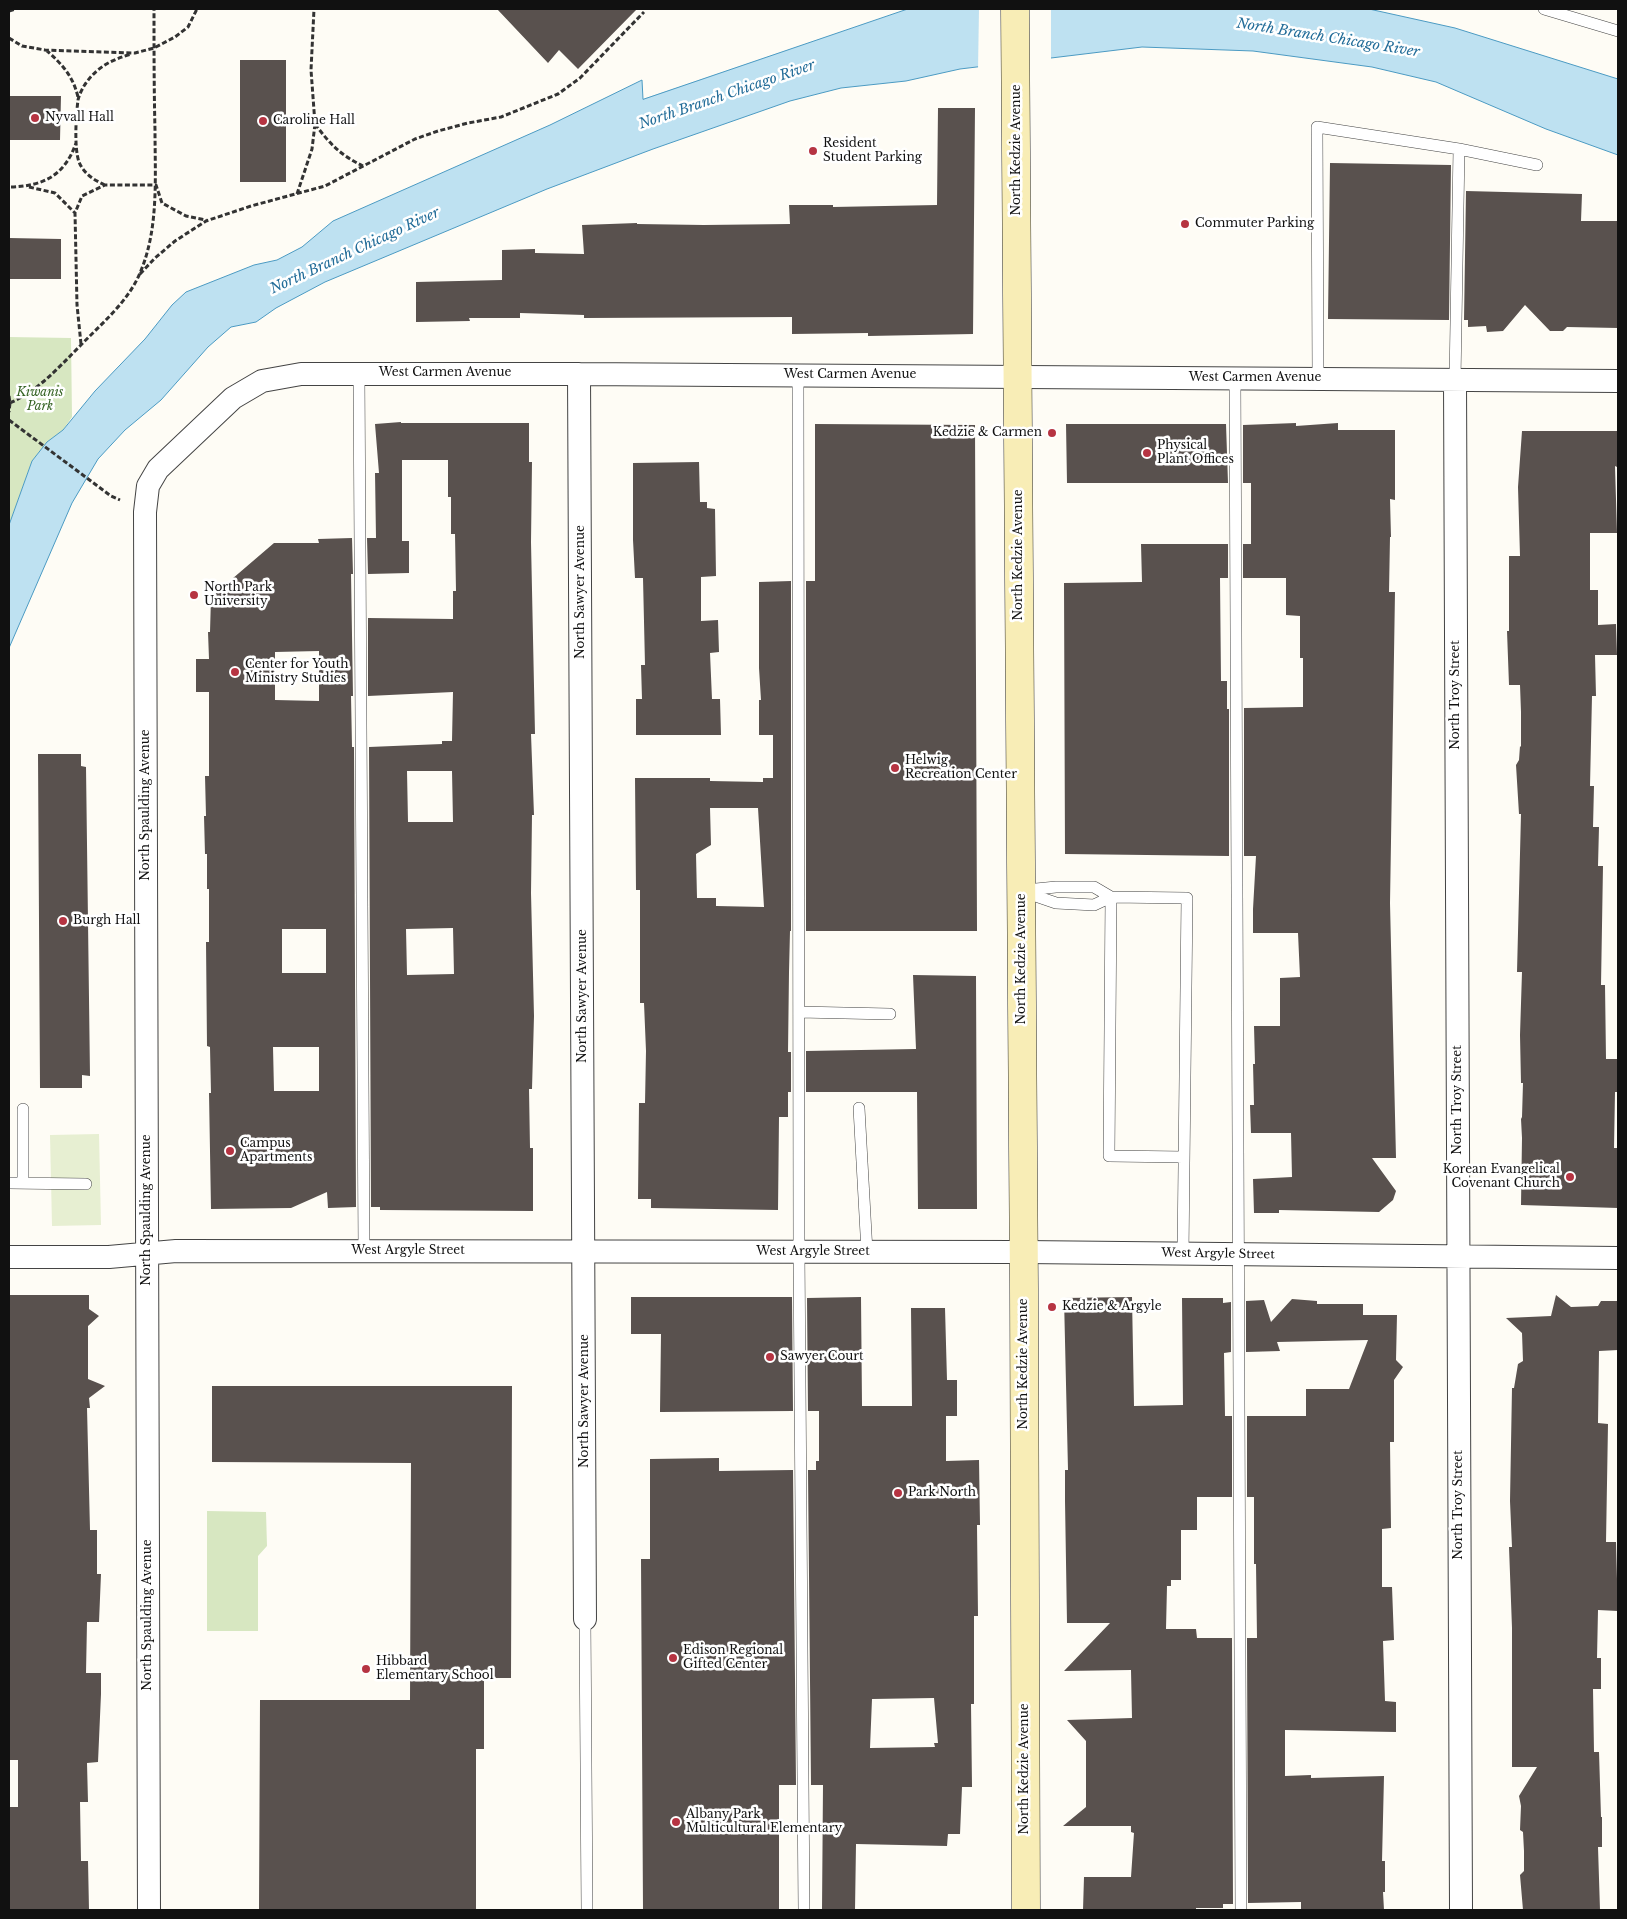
<!DOCTYPE html>
<style>
body{margin:0}
#map{position:relative;width:1627px;height:1919px;overflow:hidden;background:#fefcf5;font-family:"Libre Baskerville",serif}
canvas{display:block}
.frame{position:absolute;inset:0;border:10px solid #111;pointer-events:none}
</style>
<div id="map">
<canvas width="1627" height="1919"></canvas>
<div class="frame"></div>
</div>
<script>
const ctx = document.querySelector('canvas').getContext('2d');
ctx.lineJoin = 'round';
function paint(path, color) { ctx.fillStyle = color; ctx.fill(path, 'evenodd'); }
function trace(path, color, width, dash) { ctx.strokeStyle = color; ctx.lineWidth = width; ctx.lineCap = dash ? 'butt' : 'round'; ctx.setLineDash(dash || []); ctx.stroke(path); }
function drawText(font, color, halo, rows, align = 'center') {
  ctx.font = font + ' "Libre Baskerville",serif'; ctx.lineWidth = 5; ctx.setLineDash([]); ctx.textBaseline = 'middle'; ctx.strokeStyle = halo; ctx.fillStyle = color; for (const [text, x, y, turn = 0] of rows) {
    ctx.save(); ctx.translate(x, y); ctx.rotate((+turn || 0) * Math.PI / 180); ctx.textAlign = isNaN(turn) ? turn : align; if (halo) ctx.strokeText(text, 0, 0); ctx.fillText(text, 0, 0); ctx.restore();
  }
}
const green = new Path2D(`
 M 9,337 L 71,338 L 72,417 L 63,430 L 47,442 L 32,461 L 9,525 Z
 M 207,1511 L 266,1512 L 267,1546 L 258,1556 L 258,1631 L 207,1631 Z`);
const pitch = new Path2D(`
 M 99,1134 L 101,1225 L 52,1226 L 50,1135 Z`);
const water = new Path2D(`
 M 908,9 L 1369,9 L 1455,28 L 1618,79 L 1618,155 L 1546,129 L 1436,82 L 1372,67 L 1253,51 L 1142,47 L 960,69 L 906,81 L 841,88 L 790,101 L 653,149 L 547,189 L 325,282 L 276,308 L 256,322 L 231,327 L 208,347 L 161,400 L 125,430 L 98,459 L 72,503 L 9,648 L 9,525 L 32,461 L 47,442 L 63,430 L 95,391 L 145,339 L 172,305 L 186,292 L 254,265 L 277,260 L 302,247 L 333,221 L 550,125 L 642,80 L 643,99 Z`);
const pier = new Path2D(`
 M 979,9 L 1051,9 L 1051,60 L 978,70 Z`);
const building = new Path2D(`
 M 497,9 L 637,9 L 578,69 L 559,50 L 548,63 Z
 M 240,60 L 286,60 L 286,182 L 240,182 Z
 M 9,96 L 61,96 L 60,140 L 9,140 Z
 M 938,108 L 975,108 L 973,334 L 868,336 L 868,333 L 792,334 L 792,317 L 584,318 L 584,315 L 520,313 L 520,318 L 469,318 L 470,321 L 416,322 L 416,282 L 502,280 L 502,250 L 535,249 L 535,253 L 584,254 L 582,225 L 637,223 L 637,224 L 704,225 L 790,224 L 789,205 L 833,205 L 833,207 L 937,205 Z
 M 1330,163 L 1451,165 L 1449,320 L 1328,319 Z
 M 1466,191 L 1582,194 L 1581,221 L 1618,221 L 1618,328 L 1567,327 L 1563,331 L 1550,331 L 1525,305 L 1503,331 L 1487,332 L 1486,326 L 1468,327 L 1468,320 L 1464,320 Z
 M 9,238 L 61,239 L 61,279 L 9,279 Z
 M 401,422 L 401,423 L 529,423 L 529,462 L 532,462 L 531,542 L 535,734 L 531,734 L 534,815 L 532,815 L 531,893 L 534,1016 L 532,1089 L 529,1089 L 530,1148 L 533,1148 L 533,1211 L 380,1210 L 380,1207 L 371,1207 L 369,747 L 442,744 L 442,741 L 452,741 L 453,692 L 368,696 L 368,618 L 453,619 L 453,591 L 456,591 L 455,534 L 451,534 L 451,497 L 448,497 L 448,460 L 402,460 L 402,541 L 409,541 L 409,573 L 368,574 L 367,538 L 376,538 L 375,473 L 379,473 L 375,424 ZM 407,771 L 452,771 L 453,822 L 408,822 ZM 453,928 L 454,974 L 407,975 L 406,929 Z
 M 1296,423 L 1296,426 L 1338,423 L 1338,430 L 1395,430 L 1395,500 L 1390,499 L 1391,537 L 1390,537 L 1389,592 L 1395,592 L 1390,903 L 1396,1158 L 1372,1158 L 1396,1191 L 1393,1200 L 1379,1212 L 1279,1210 L 1279,1213 L 1254,1213 L 1253,1179 L 1292,1177 L 1291,1133 L 1251,1133 L 1250,1105 L 1254,1105 L 1253,1064 L 1255,1064 L 1254,1026 L 1280,1026 L 1280,978 L 1300,977 L 1298,933 L 1253,933 L 1253,909 L 1256,856 L 1244,856 L 1244,708 L 1303,707 L 1303,658 L 1300,658 L 1300,616 L 1286,615 L 1286,578 L 1243,578 L 1243,544 L 1251,544 L 1251,483 L 1243,483 L 1243,425 Z
 M 815,424 L 975,425 L 977,931 L 806,931 L 806,581 L 815,581 Z
 M 1066,424 L 1226,424 L 1228,483 L 1067,483 Z
 M 1522,431 L 1617,431 L 1617,467 L 1615,466 L 1617,533 L 1590,533 L 1590,590 L 1598,590 L 1598,625 L 1616,624 L 1617,655 L 1595,655 L 1596,696 L 1592,696 L 1590,786 L 1594,786 L 1593,827 L 1599,827 L 1598,866 L 1603,866 L 1601,985 L 1605,985 L 1606,1059 L 1618,1059 L 1618,1092 L 1615,1092 L 1614,1148 L 1618,1148 L 1618,1208 L 1521,1205 L 1522,1138 L 1521,1119 L 1522,1117 L 1523,1083 L 1521,1083 L 1520,1035 L 1522,972 L 1517,972 L 1521,814 L 1519,814 L 1516,765 L 1519,760 L 1520,746 L 1521,747 L 1521,712 L 1520,685 L 1509,685 L 1507,631 L 1509,631 L 1509,556 L 1520,556 L 1518,487 Z
 M 699,462 L 700,502 L 707,502 L 707,508 L 715,509 L 716,576 L 701,577 L 701,621 L 718,620 L 719,652 L 710,653 L 712,699 L 720,699 L 721,735 L 636,735 L 636,699 L 642,699 L 641,665 L 645,665 L 643,578 L 635,578 L 633,540 L 633,463 Z
 M 352,538 L 353,574 L 351,574 L 353,696 L 351,696 L 352,747 L 354,747 L 356,1207 L 328,1208 L 327,1192 L 291,1208 L 211,1209 L 209,1093 L 211,1093 L 210,1047 L 207,1046 L 206,942 L 209,942 L 209,889 L 207,889 L 207,854 L 205,854 L 204,816 L 206,816 L 205,776 L 209,776 L 209,692 L 196,692 L 196,659 L 209,659 L 208,632 L 210,632 L 211,597 L 274,543 L 319,543 L 318,539 ZM 319,651 L 319,701 L 275,700 L 275,652 ZM 282,929 L 326,929 L 326,973 L 282,973 ZM 273,1047 L 319,1047 L 319,1091 L 274,1091 Z
 M 1141,544 L 1228,544 L 1228,578 L 1220,578 L 1221,681 L 1227,681 L 1227,709 L 1229,709 L 1229,856 L 1065,854 L 1064,583 L 1142,582 Z
 M 791,581 L 791,931 L 790,931 L 789,972 L 788,1052 L 791,1052 L 791,1092 L 788,1092 L 788,1117 L 779,1117 L 778,1210 L 651,1208 L 651,1199 L 638,1199 L 639,1103 L 645,1103 L 646,1051 L 644,1003 L 640,1003 L 640,890 L 636,890 L 635,778 L 710,778 L 710,781 L 763,782 L 763,778 L 773,778 L 773,735 L 759,735 L 759,700 L 761,700 L 759,668 L 759,582 ZM 710,808 L 758,808 L 764,907 L 716,906 L 716,898 L 697,898 L 696,854 L 711,845 Z
 M 38,754 L 81,754 L 81,766 L 86,767 L 90,1076 L 82,1075 L 82,1088 L 40,1088 Z
 M 913,975 L 976,976 L 977,1209 L 918,1209 L 917,1092 L 806,1092 L 806,1051 L 916,1049 Z
 M 9,1295 L 89,1295 L 89,1309 L 99,1316 L 88,1326 L 88,1379 L 105,1386 L 89,1398 L 90,1408 L 87,1408 L 90,1530 L 97,1530 L 97,1574 L 101,1574 L 99,1622 L 87,1622 L 86,1673 L 101,1673 L 101,1694 L 98,1762 L 87,1763 L 88,1802 L 80,1802 L 81,1861 L 88,1861 L 89,1910 L 9,1910 L 10,1807 L 18,1807 L 18,1760 L 9,1760 Z
 M 1556,1295 L 1571,1307 L 1598,1306 L 1601,1301 L 1618,1301 L 1618,1350 L 1599,1351 L 1598,1423 L 1608,1424 L 1606,1542 L 1616,1542 L 1617,1579 L 1618,1579 L 1618,1611 L 1598,1610 L 1597,1658 L 1601,1658 L 1601,1689 L 1593,1689 L 1594,1752 L 1599,1752 L 1601,1817 L 1602,1817 L 1602,1847 L 1598,1847 L 1600,1910 L 1523,1910 L 1520,1875 L 1524,1871 L 1524,1851 L 1523,1832 L 1520,1830 L 1521,1806 L 1519,1796 L 1537,1767 L 1512,1767 L 1512,1628 L 1509,1547 L 1512,1547 L 1510,1501 L 1512,1388 L 1514,1388 L 1518,1364 L 1523,1361 L 1522,1333 L 1506,1318 L 1551,1316 Z
 M 631,1297 L 792,1297 L 793,1411 L 660,1412 L 661,1334 L 631,1334 Z
 M 861,1297 L 862,1406 L 912,1406 L 911,1308 L 945,1308 L 947,1380 L 957,1380 L 957,1416 L 946,1416 L 946,1461 L 979,1460 L 980,1525 L 977,1525 L 978,1616 L 974,1616 L 974,1704 L 971,1704 L 972,1787 L 962,1787 L 960,1834 L 948,1834 L 947,1846 L 856,1844 L 855,1910 L 822,1910 L 823,1785 L 811,1785 L 808,1470 L 816,1470 L 816,1461 L 819,1461 L 819,1411 L 808,1411 L 807,1298 ZM 934,1698 L 938,1743 L 934,1743 L 935,1747 L 870,1748 L 872,1699 Z
 M 1132,1297 L 1134,1406 L 1183,1405 L 1182,1298 L 1223,1298 L 1223,1303 L 1231,1302 L 1231,1352 L 1224,1353 L 1225,1416 L 1232,1416 L 1232,1497 L 1197,1497 L 1197,1530 L 1181,1530 L 1181,1580 L 1171,1580 L 1171,1586 L 1167,1586 L 1166,1629 L 1196,1629 L 1197,1638 L 1232,1638 L 1233,1904 L 1223,1904 L 1223,1908 L 1196,1908 L 1196,1910 L 1083,1910 L 1084,1877 L 1131,1877 L 1134,1833 L 1131,1832 L 1131,1826 L 1063,1826 L 1086,1807 L 1086,1741 L 1067,1720 L 1132,1718 L 1131,1670 L 1064,1671 L 1110,1623 L 1067,1623 L 1065,1501 L 1065,1470 L 1068,1470 L 1064,1298 Z
 M 1292,1299 L 1317,1301 L 1317,1304 L 1363,1304 L 1363,1315 L 1397,1315 L 1396,1360 L 1403,1367 L 1394,1380 L 1394,1442 L 1390,1442 L 1391,1528 L 1382,1529 L 1382,1587 L 1392,1587 L 1394,1640 L 1383,1641 L 1385,1701 L 1396,1702 L 1396,1732 L 1285,1730 L 1285,1776 L 1311,1775 L 1311,1778 L 1384,1776 L 1382,1861 L 1385,1861 L 1385,1892 L 1383,1892 L 1384,1910 L 1301,1910 L 1301,1902 L 1248,1903 L 1247,1638 L 1257,1638 L 1256,1564 L 1254,1564 L 1254,1497 L 1247,1497 L 1247,1416 L 1306,1416 L 1306,1389 L 1349,1389 L 1368,1340 L 1277,1342 L 1280,1351 L 1246,1352 L 1246,1301 L 1264,1300 L 1271,1322 Z
 M 212,1386 L 512,1386 L 511,1678 L 484,1678 L 484,1749 L 476,1749 L 476,1910 L 259,1910 L 260,1700 L 410,1700 L 411,1463 L 212,1462 Z
 M 719,1458 L 719,1471 L 793,1470 L 796,1785 L 779,1785 L 779,1910 L 643,1910 L 641,1559 L 650,1559 L 650,1459 Z`);
const path = new Path2D(`
 M 9,11 L 16,9
 M 9,38 L 22,46 L 45,50 L 135,53 L 154,48 L 175,37 L 188,27 L 197,9
 M 46,50 C 62,64 73,76 78,97
 M 315,124 C 330,144 340,155 363,166
 M 105,185 C 94,180 84,174 79,162 C 74,148 76,116 78,100 C 79,95 83,87 86,83 C 98,66 112,60 131,54
 M 11,187 C 44,186 65,175 76,143
 M 29,187 L 55,193 L 75,213
 M 297,194 L 312,149 L 315,124 L 311,70 L 314,9
 M 140,274 L 155,258 L 175,241 L 206,221 L 251,206 L 325,186 L 415,139 L 438,131 L 468,123 L 501,117 L 558,94 L 580,78 L 644,12
 M 81,344 L 77,305 L 75,213 L 82,196 L 105,185 L 156,185 L 162,203 L 186,216 L 206,220
 M 9,396 L 10,403 L 9,412
 M 10,403 C 39,390 58,368 80,346 C 101,324 128,302 140,273 C 159,229 155,177 155,130 C 154,90 154,49 154,9
 M 9,420 L 111,496 L 120,500`);
const service = new Path2D(`
 M 1544,9 L 1618,31
 M 1459,149 L 1537,165
 M 359,373 L 364,1251
 M 798,375 L 799,1252 L 804,1910
 M 1235,378 L 1241,1910
 M 1318,379 L 1317,127 L 1459,149 L 1455,380
 M 1026,890 L 1056,887 L 1094,887 L 1111,897
 M 1021,891 L 1056,903 L 1094,905 L 1111,897 L 1187,898 L 1183,1254
 M 1111,897 L 1109,1156 L 1184,1157
 M 799,1012 L 890,1014
 M 859,1108 L 867,1252
 M 23,1109 L 23,1183
 M 9,1183 L 86,1184
 M 585,1619 L 587,1910`);
const minor = new Path2D(`
 M 579,374 L 585,1619
 M 1455,380 L 1461,1910
 M 9,1257 L 109,1257 L 176,1251 L 1024,1252 L 1618,1258
 M 149,1910 L 145,512 L 148,486 L 158,469 L 233,398 L 262,381 L 301,374 L 579,374 L 1618,381`);
const secondary = new Path2D(`
 M 1015,9 L 1024,1288 L 1026,1910`);
const markers = [
 [35,118,5,"#b63442"],
 [263,121,5,"#b63442"],
 [813,151,5,"#b63442"],
 [1185,224,5,"#b63442"],
 [1052,433,5,"#b63442"],
 [1147,453,5,"#b63442"],
 [194,595,5,"#b63442"],
 [235,672,5,"#b63442"],
 [895,768,5,"#b63442"],
 [63,921,5,"#b63442"],
 [230,1151,5,"#b63442"],
 [1570,1177,5,"#b63442"],
 [1052,1307,5,"#b63442"],
 [770,1357,5,"#b63442"],
 [898,1493,5,"#b63442"],
 [673,1658,5,"#b63442"],
 [366,1669,5,"#b63442"],
 [676,1822,5,"#b63442"]
];
const poiNames = [
 ["Nyvall Hall",45,118],
 ["Caroline Hall",273,121],
 ["Resident",823,144],
 ["Student Parking",823,158],
 ["Commuter Parking",1195,224],
 ["Kedzie & Carmen",1042,433,"right"],
 ["Physical",1157,446],
 ["Plant Offices",1157,460],
 ["North Park",204,588],
 ["University",204,602],
 ["Center for Youth",245,665],
 ["Ministry Studies",245,679],
 ["Helwig",905,761],
 ["Recreation Center",905,775],
 ["Burgh Hall",73,921],
 ["Campus",240,1144],
 ["Apartments",240,1158],
 ["Korean Evangelical",1560,1170,"right"],
 ["Covenant Church",1560,1184,"right"],
 ["Kedzie & Argyle",1062,1307],
 ["Sawyer Court",780,1357],
 ["Park North",908,1493],
 ["Edison Regional",683,1651],
 ["Gifted Center",683,1665],
 ["Hibbard",376,1662],
 ["Elementary School",376,1676],
 ["Albany Park",686,1815],
 ["Multicultural Elementary",686,1829]
];
const streetNames = [
 ["North Kedzie Avenue",1017,150,-90],
 ["West Carmen Avenue",445,373],
 ["West Carmen Avenue",850,375],
 ["West Carmen Avenue",1255,378],
 ["North Kedzie Avenue",1019,555,-90],
 ["North Sawyer Avenue",581,592,-90],
 ["North Troy Street",1456,695,-90],
 ["North Spaulding Avenue",146,805,-90],
 ["North Kedzie Avenue",1022,959,-90],
 ["North Sawyer Avenue",583,996,-90],
 ["North Troy Street",1458,1100,-90],
 ["North Spaulding Avenue",147,1210,-90],
 ["West Argyle Street",408,1251],
 ["West Argyle Street",813,1252],
 ["West Argyle Street",1218,1254,1],
 ["North Kedzie Avenue",1024,1364,-90],
 ["North Sawyer Avenue",585,1401,-90],
 ["North Troy Street",1459,1505,-90],
 ["North Spaulding Avenue",148,1615,-90],
 ["North Kedzie Avenue",1025,1769,-90]
];
const parkNames = [
 ["Kiwanis",40,393],
 ["Park",40,407]
];
const waterNames = [
 ["North Branch Chicago River",1328,38,9],
 ["North Branch Chicago River",727,95,-19],
 ["North Branch Chicago River",355,251,-25]
];
paint(green, '#d7e7c1');
paint(pitch, '#e7efd2');
paint(water, '#bee1f1');
trace(water, '#4b9ac2', 1);
paint(pier, '#fefcf5');
paint(building, '#59514e');
trace(service, '#444', 12);
trace(minor, '#444', 24);
trace(secondary, '#333', 29);
trace(path, '#333', 3, [5, 2.5]);
trace(service, '#fff', 11);
trace(minor, '#fff', 22);
trace(secondary, '#f8edb6', 28);
for (const [x, y, r, color] of markers) { const dot = new Path2D(); dot.arc(x, y, r, 0, 2 * Math.PI); ctx.fillStyle = color; ctx.fill(dot); trace(dot, '#fff', 2); }
drawText('12px', '#111', '#fff', poiNames, 'left');
drawText('12px', '#111', '#fff', streetNames);
drawText('italic 12px', '#366425', '#fff', parkNames);
drawText('italic 14px', '#236d99', '#fff', waterNames);
</script>
